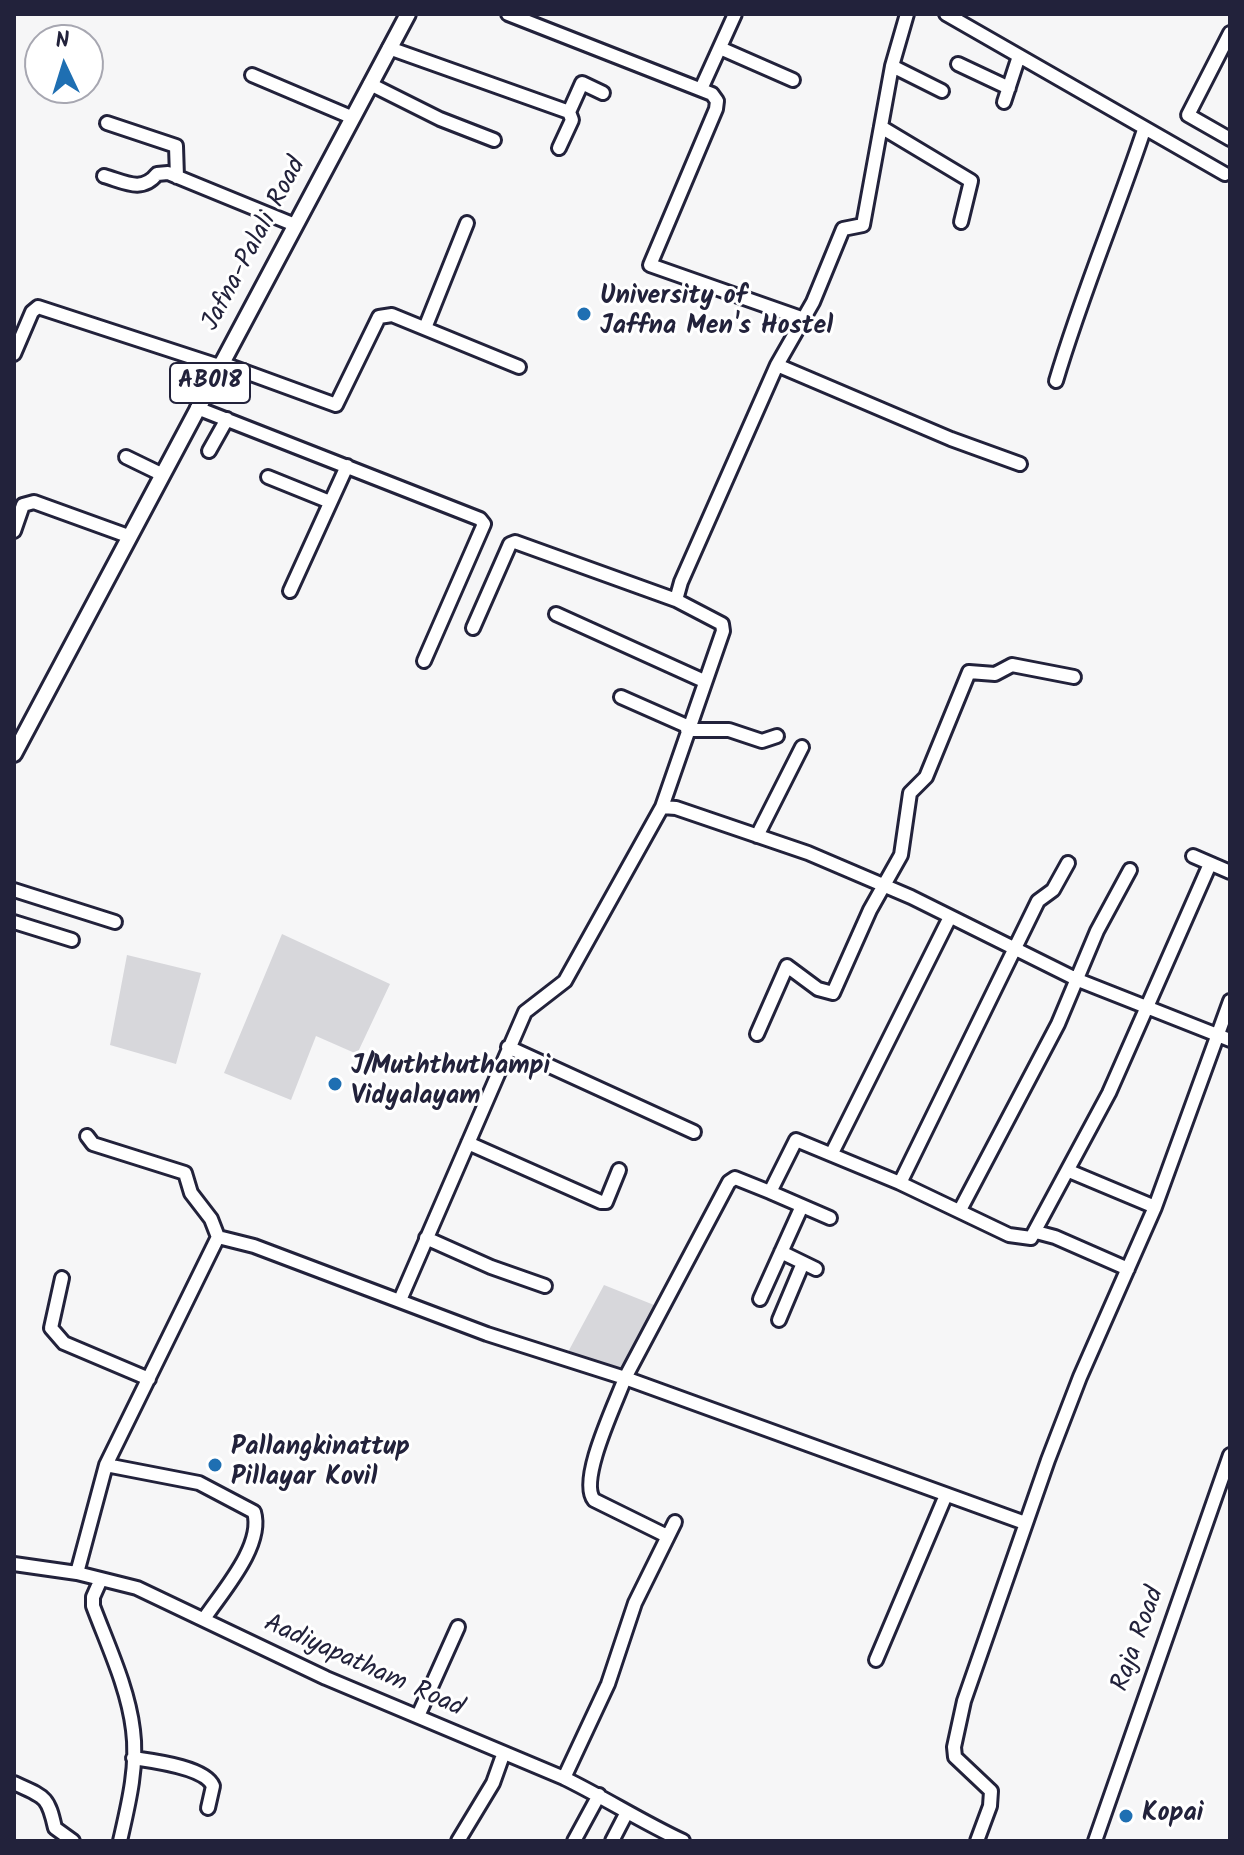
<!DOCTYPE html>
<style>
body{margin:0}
#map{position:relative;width:1244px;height:1855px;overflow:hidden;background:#f6f6f7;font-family:Kalam,sans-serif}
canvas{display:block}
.frame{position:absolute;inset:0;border:16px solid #22223b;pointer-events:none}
.north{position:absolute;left:24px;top:24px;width:80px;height:80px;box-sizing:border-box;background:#fff;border:2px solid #a7a7b1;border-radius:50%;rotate:356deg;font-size:22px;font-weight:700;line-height:32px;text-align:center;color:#22223b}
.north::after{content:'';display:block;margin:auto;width:28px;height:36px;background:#1f6fb2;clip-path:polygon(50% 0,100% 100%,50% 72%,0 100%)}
</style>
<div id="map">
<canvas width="1244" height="1855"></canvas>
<div class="frame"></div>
<div class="north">N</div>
</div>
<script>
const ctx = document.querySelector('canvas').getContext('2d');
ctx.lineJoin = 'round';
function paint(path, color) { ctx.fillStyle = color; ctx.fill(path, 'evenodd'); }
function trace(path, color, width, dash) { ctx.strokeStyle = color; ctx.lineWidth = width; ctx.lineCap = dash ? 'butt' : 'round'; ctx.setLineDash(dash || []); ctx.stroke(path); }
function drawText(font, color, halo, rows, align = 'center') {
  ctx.font = font + ' Kalam,sans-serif'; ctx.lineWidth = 6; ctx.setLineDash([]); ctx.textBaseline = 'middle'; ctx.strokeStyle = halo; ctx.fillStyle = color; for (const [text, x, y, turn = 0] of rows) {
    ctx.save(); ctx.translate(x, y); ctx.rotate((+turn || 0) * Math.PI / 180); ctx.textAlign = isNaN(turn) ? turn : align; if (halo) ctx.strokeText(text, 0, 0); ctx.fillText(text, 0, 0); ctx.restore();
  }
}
const green = new Path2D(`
 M 282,934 L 390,984 L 357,1054 L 316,1036 L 291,1100 L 224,1073 Z
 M 127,955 L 201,973 L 176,1064 L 110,1045 Z
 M 604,1285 L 659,1307 L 622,1370 L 568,1352 Z`);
const minor = new Path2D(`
 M 508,14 L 712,94 L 717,101 L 716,109 L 650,265 L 801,318
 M 946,14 L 1225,174
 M 1230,33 L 1188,115 L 1230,139
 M 389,48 L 569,112 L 572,120 L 559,148
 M 720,48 L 793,80
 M 958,64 L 1009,88
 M 892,66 L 942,91
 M 252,75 L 351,117
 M 370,84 L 440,119 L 494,140
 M 701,89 L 735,14
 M 1004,102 L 1019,56
 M 569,112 L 582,83 L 603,93
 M 107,123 L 176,146 L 177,177
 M 881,127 L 971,181 L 961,222
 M 104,176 C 125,182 142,193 157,174 L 168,173 L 295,225
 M 425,328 L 467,223
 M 14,354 L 32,312 L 38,307 L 219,366
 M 221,363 L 336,405 L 379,317 L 392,315 L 519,367
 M 777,365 L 951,439 L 1020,464
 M 1056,381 C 1081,296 1116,214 1144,130
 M 197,408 L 480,519 L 484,524 L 424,661
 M 209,451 L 227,419
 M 126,457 L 161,474
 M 268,477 L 330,502
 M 14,531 L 23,505 L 34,502 L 128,536
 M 290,591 L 347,466
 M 556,614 L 704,681
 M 473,628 L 510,544 L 515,542 L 676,600
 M 621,697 L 689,727
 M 687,730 L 729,730 L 762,741 L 777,736
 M 662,807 L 723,631 L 722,624 L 676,600 L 681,582 L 777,365 L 813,302 L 843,229 L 863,225 L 892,66 L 907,14
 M 757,836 L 802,747
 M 1193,856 L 1230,872
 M 14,890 L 115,922
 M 14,922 L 72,940
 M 757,1034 L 787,966 L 818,989 L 833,993 L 870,910 L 901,855 L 910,793 L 926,777 L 969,672 L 995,674 L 1012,665 L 1074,677
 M 508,1047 L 694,1132
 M 87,1136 L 93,1144 L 185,1173 L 191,1193 L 211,1219 L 218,1237
 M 468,1143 L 601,1202 L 606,1202 L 619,1170
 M 832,1153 L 950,917
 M 1069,1171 L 1155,1207
 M 900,1183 L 1038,901 L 1053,890 L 1068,863
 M 770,1192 L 830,1218
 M 960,1210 L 1058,1024 L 1097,931 L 1130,870
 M 1036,1232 L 1055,1237 L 1128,1269
 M 426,1238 L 491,1267 L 545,1286
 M 781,1252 L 816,1269
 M 62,1278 L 51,1328 L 64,1343 L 149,1379
 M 760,1299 L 802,1206
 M 400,1300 L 525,1012 L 565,981 L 662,807 L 676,808 L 808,853 L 911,897 L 1078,980 L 1230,1040
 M 779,1320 L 803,1263
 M 106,1465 L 199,1483 L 254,1512 C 264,1546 221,1593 204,1619
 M 1025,1523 L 625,1378 L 729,1182 L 735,1178 L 770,1192 L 796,1140 L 900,1183 L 1009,1235 L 1031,1238 L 1109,1093 L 1210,864
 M 14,1564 L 77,1573 L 137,1588 L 326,1678 L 564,1778 C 605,1798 642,1822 683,1841
 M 77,1573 L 106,1465 L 218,1237 L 254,1246 L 487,1334 L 625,1378 C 616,1403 578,1480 594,1500 L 667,1536
 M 101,1579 L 93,1597 L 93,1606 C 108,1646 128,1688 133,1730 C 138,1767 128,1806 120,1841
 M 876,1660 L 946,1495
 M 418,1716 L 458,1627
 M 133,1758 C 153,1761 205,1767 213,1786 L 208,1808
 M 564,1778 L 608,1684 L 635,1603 L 675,1522
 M 14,1783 C 45,1797 48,1796 55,1828 L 73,1841
 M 458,1841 L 493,1783 L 503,1755
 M 574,1841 L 599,1795
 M 612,1841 L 626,1814
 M 977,1841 L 990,1806 L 991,1791 L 955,1757 L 954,1747 L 964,1701 L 1048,1460 L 1080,1377 L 1155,1207 L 1230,1001
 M 1095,1841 L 1230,1455`);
const major = new Path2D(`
 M 14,754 L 408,14`);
const markers = [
 [584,314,8,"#1f6fb2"],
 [335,1084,8,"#1f6fb2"],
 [215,1465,8,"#1f6fb2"],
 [1126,1816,8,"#1f6fb2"]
];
const shields = [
 [210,383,80]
];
const shieldNames = [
 ["AB018",210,383]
];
const streetNames = [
 ["Jafna-Palali Road",256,245,-62],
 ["Raja Road",1140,1640,-70],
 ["Aadiyapatham Road",363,1668,24]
];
const poiNames = [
 ["University of",600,299],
 ["Jaffna Men's Hostel",600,329],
 ["J/Muththuthampi",351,1069],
 ["Vidyalayam",351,1099],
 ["Pallangkinattup",231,1450],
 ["Pillayar Kovil",231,1480],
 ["Kopai",1142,1816]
];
paint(green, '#d7d7db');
trace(minor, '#22223b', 18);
trace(major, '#22223b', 20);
trace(minor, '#fff', 12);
trace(major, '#fff', 14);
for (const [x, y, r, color] of markers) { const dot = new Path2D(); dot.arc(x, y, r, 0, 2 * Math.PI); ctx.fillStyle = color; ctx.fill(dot); trace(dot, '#fff', 3); }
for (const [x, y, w] of shields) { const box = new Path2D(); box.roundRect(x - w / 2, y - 20, w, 40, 6); ctx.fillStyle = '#fff'; ctx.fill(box); trace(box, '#22223b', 2); }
drawText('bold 24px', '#22223b', null, shieldNames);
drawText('26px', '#22223b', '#fff', streetNames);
drawText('bold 26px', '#22223b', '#fff', poiNames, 'left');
</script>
